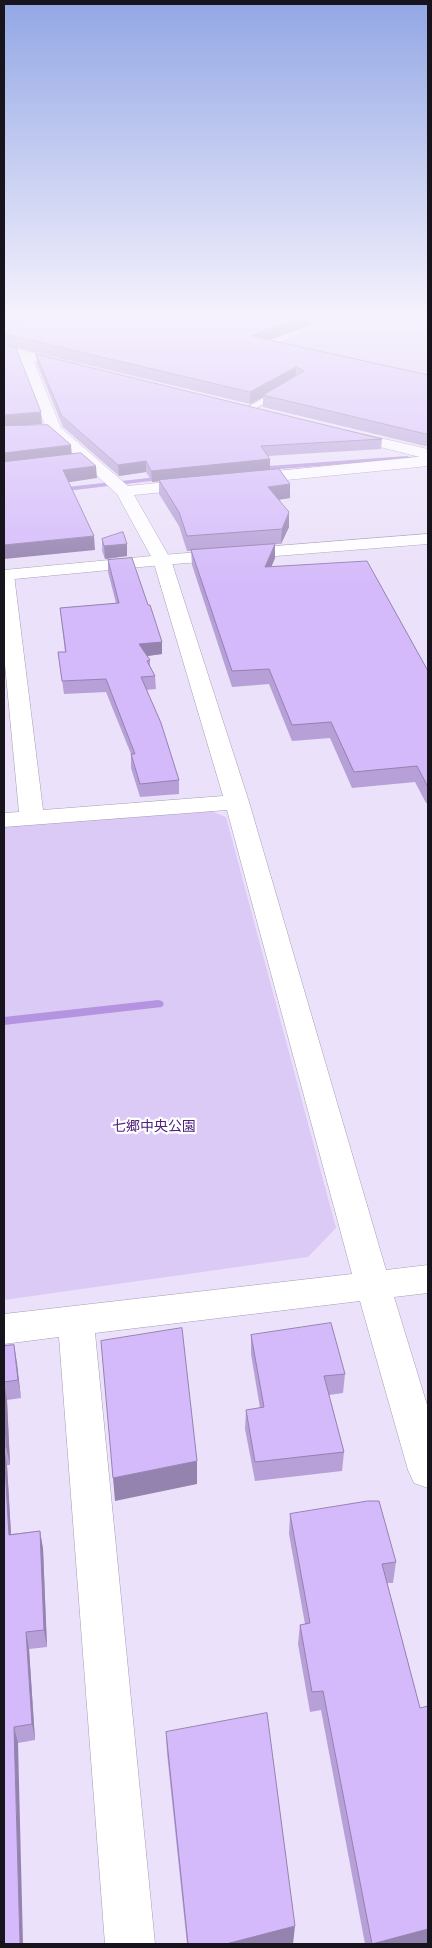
<!DOCTYPE html>
<meta charset="utf-8">
<style>
body{margin:0}
#map{position:relative;width:432px;height:1948px;overflow:hidden;background:#ebe1fa;font-family:"Space Grotesk",sans-serif}
canvas{display:block}
.frame{position:absolute;inset:0;border:5px solid #18141d;pointer-events:none}
</style>
<div id="map">
<canvas width="432" height="1948"></canvas>
<div class="frame"></div>
</div>
<script>
const ctx = document.querySelector('canvas').getContext('2d');
ctx.lineJoin = 'round';
function paint(path, color) { ctx.fillStyle = color; ctx.fill(path, 'evenodd'); }
function trace(path, color, width, dash) { ctx.strokeStyle = color; ctx.lineWidth = width; ctx.lineCap = dash ? 'butt' : 'round'; ctx.setLineDash(dash || []); ctx.stroke(path); }
function drawText(font, color, halo, rows, align = 'center') {
  ctx.font = font + ' "Space Grotesk","Noto Sans JP",sans-serif'; ctx.lineWidth = 4.5; ctx.setLineDash([]); ctx.textBaseline = 'middle'; ctx.strokeStyle = halo; ctx.fillStyle = color; for (const [text, x, y, turn = 0] of rows) {
    ctx.save(); ctx.translate(x, y); ctx.rotate((+turn || 0) * Math.PI / 180); ctx.textAlign = isNaN(turn) ? turn : align; if (halo) ctx.strokeText(text, 0, 0); ctx.fillText(text, 0, 0); ctx.restore();
  }
}
const green = new Path2D(`
 M 351,314 L 428,314 L 428,376 L 280,342 L 334,315 Z
 M 208,810 L 226,817 L 336,1228 L 308,1257 L 4,1300 L 4,826 Z`);
const stream = new Path2D(`
 M 407,456 L 409,457 L 409,459 L 254,471 L 251,469 L 254,467 Z
 M 166,476 L 168,477 L 168,479 L 58,492 L 55,490 L 58,488 Z
 M 158,1000 L 162,1001 L 164,1004 L 162,1007 L 4,1025 L 4,1017 Z`);
const service = new Path2D(`
 M 278,389 L 285,391 L 250,412 L 243,410 Z`);
const minor = new Path2D(`
 M 24,351 L 31,355 L 61,428 L 128,486 L 195,479 L 201,481 L 203,484 L 201,487 L 195,489 L 134,495 L 171,560 L 249,802 L 386,1270 L 428,1265 L 428,1293 L 394,1297 L 428,1408 L 428,1488 L 414,1483 L 408,1470 L 360,1301 L 95,1333 L 155,1944 L 105,1944 L 59,1337 L 4,1344 L 4,1314 L 352,1274 L 227,810 L 4,827 L 4,813 L 19,812 L 4,654 L 5,570 L 11,571 L 14,575 L 43,810 L 223,796 L 153,560 L 117,494 L 47,430 L 17,355 Z
 M 428,456 L 428,466 L 246,484 L 240,482 L 238,479 L 240,476 L 246,474 Z`);
const tertiary = new Path2D(`
 M 4,346 L 78,364 L 80,367 L 73,371 L 4,354 Z
 M 345,430 L 428,449 L 428,459 L 340,437 L 338,434 L 340,431 Z
 M 428,534 L 428,544 L 162,565 L 4,580 L 4,570 L 162,555 Z`);
const wall = new Path2D(`
 M 339,314 L 269,340 L 428,375 L 428,446 L 425,446 L 263,407 L 263,397 L 250,404 L 4,345 L 4,325 Z
 M 36,354 L 382,439 L 381,449 L 268,456 L 270,470 L 290,484 L 290,498 L 279,500 L 289,527 L 281,544 L 275,544 L 275,558 L 271,567 L 428,671 L 428,803 L 426,803 L 415,782 L 352,788 L 330,738 L 292,741 L 269,684 L 232,687 L 192,565 L 191,551 L 187,551 L 179,526 L 159,494 L 159,481 L 152,482 L 146,472 L 119,476 L 63,427 L 37,364 Z
 M 102,539 L 127,544 L 127,556 L 105,559 L 102,551 Z
 M 108,560 L 162,654 L 147,656 L 150,660 L 150,666 L 155,676 L 156,689 L 146,690 L 179,780 L 179,794 L 140,797 L 131,768 L 131,754 L 106,692 L 64,694 L 58,652 L 65,652 L 60,608 L 116,603 L 108,572 Z
 M 251,1335 L 345,1374 L 343,1393 L 329,1395 L 344,1452 L 342,1471 L 255,1481 L 245,1429 L 246,1410 L 260,1408 L 251,1354 Z
 M 14,1345 L 21,1398 L 7,1400 L 10,1465 L 7,1465 L 11,1534 L 40,1531 L 43,1549 L 47,1647 L 29,1649 L 35,1740 L 18,1743 L 4,1944 L 4,1346 Z
 M 290,1514 L 396,1562 L 393,1583 L 387,1583 L 420,1708 L 428,1708 L 428,1944 L 365,1944 L 321,1710 L 310,1712 L 298,1644 L 300,1625 L 305,1624 L 289,1534 Z
 M 166,1732 L 293,1944 L 187,1944 L 167,1753 Z`);
const shadedWall = new Path2D(`
 M 4,314 L 61,314 L 61,315 L 45,319 L 4,324 Z
 M 312,314 L 339,314 L 251,347 L 251,336 Z
 M 296,367 L 296,378 L 263,395 L 263,397 L 250,404 L 250,392 Z
 M 41,412 L 42,424 L 4,427 L 4,415 Z
 M 71,445 L 72,457 L 4,465 L 4,453 Z
 M 270,459 L 270,470 L 152,482 L 151,471 Z
 M 146,461 L 146,472 L 119,476 L 118,465 Z
 M 96,466 L 97,478 L 64,483 L 63,470 Z
 M 290,484 L 290,498 L 268,501 L 268,487 Z
 M 289,512 L 289,527 L 281,544 L 282,529 Z
 M 94,536 L 95,550 L 4,559 L 4,545 Z
 M 127,544 L 127,556 L 105,559 L 104,546 Z
 M 275,544 L 275,558 L 265,582 L 265,567 Z
 M 162,642 L 162,654 L 140,657 L 139,644 Z
 M 14,1345 L 17,1363 L 21,1398 L 18,1380 Z
 M 4,1382 L 7,1400 L 10,1465 L 6,1447 Z
 M 4,1447 L 7,1465 L 12,1552 L 9,1535 Z
 M 197,1461 L 197,1484 L 115,1501 L 113,1478 Z
 M 40,1531 L 43,1549 L 47,1647 L 44,1630 Z
 M 26,1632 L 29,1649 L 35,1740 L 32,1724 Z
 M 14,1727 L 18,1743 L 23,1944 L 20,1944 Z
 M 295,1926 L 293,1944 L 226,1944 Z
 M 428,1929 L 428,1944 L 371,1944 Z`);
const building = new Path2D(`
 M 71,314 L 312,314 L 251,336 L 428,375 L 428,434 L 426,434 L 263,395 L 304,371 L 296,367 L 250,392 L 4,334 L 4,325 L 45,320 Z
 M 4,345 L 16,348 L 41,412 L 4,415 Z
 M 36,354 L 382,439 L 261,446 L 270,459 L 151,471 L 146,461 L 118,465 L 62,416 Z
 M 48,425 L 71,445 L 4,453 L 4,426 Z
 M 81,453 L 96,466 L 63,470 L 94,536 L 4,545 L 4,462 Z
 M 279,469 L 290,484 L 268,487 L 289,512 L 282,529 L 187,536 L 179,512 L 159,480 Z
 M 123,532 L 127,544 L 104,546 L 102,539 Z
 M 275,544 L 265,567 L 367,561 L 428,671 L 428,787 L 417,766 L 354,772 L 331,722 L 292,725 L 269,669 L 232,671 L 191,550 Z
 M 132,558 L 148,605 L 150,605 L 162,642 L 139,644 L 150,660 L 147,661 L 155,676 L 141,677 L 161,723 L 179,780 L 140,784 L 131,754 L 135,754 L 106,679 L 62,681 L 58,652 L 66,652 L 60,608 L 119,603 L 108,560 Z
 M 331,1323 L 345,1374 L 324,1376 L 344,1452 L 255,1462 L 246,1410 L 264,1407 L 251,1335 Z
 M 182,1328 L 197,1461 L 113,1478 L 101,1341 Z
 M 14,1345 L 18,1380 L 4,1382 L 6,1447 L 4,1447 L 9,1535 L 40,1531 L 44,1630 L 26,1632 L 32,1724 L 14,1727 L 20,1944 L 4,1944 L 4,1346 Z
 M 368,1501 L 379,1501 L 396,1562 L 382,1564 L 420,1708 L 428,1706 L 428,1929 L 372,1944 L 323,1691 L 312,1692 L 300,1625 L 310,1623 L 290,1514 Z
 M 267,1713 L 295,1926 L 226,1944 L 188,1944 L 166,1732 Z`);
const parkNames = [
 ["七郷中央公園",154,1127]
];
paint(green, '#dbcaf6');
paint(stream, '#b493e1');
trace(service, '#a59cb3', 2);
trace(minor, '#a59cb3', 1);
trace(tertiary, '#a59cb3', 1);
paint(service, '#fff');
paint(minor, '#fff');
paint(tertiary, '#fff');
paint(wall, '#b6a0d7');
paint(shadedWall, '#9482af');
paint(building, '#d4bafa');
trace(building, '#9482af', 1);
const sky = ctx.createLinearGradient(0, 0, 0, 586);
sky.addColorStop(0, '#93a7e5');
sky.addColorStop(0.54, '#f6f2fd');
sky.addColorStop(1, '#f6f2fd00');
ctx.fillStyle = sky;
ctx.fillRect(0, 0, 432, 586);
drawText('14px', '#4f217b', '#fff', parkNames);
</script>
